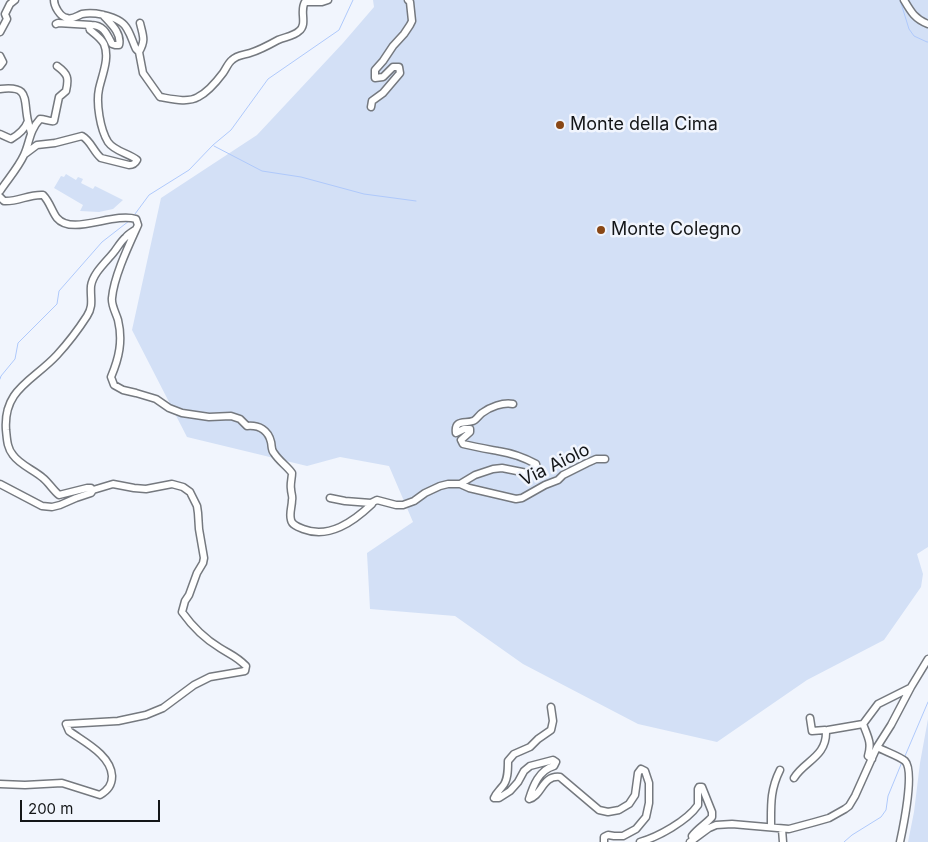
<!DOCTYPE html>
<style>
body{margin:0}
#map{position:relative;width:928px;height:842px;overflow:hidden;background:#f1f5fd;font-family:Inter,sans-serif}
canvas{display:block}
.scale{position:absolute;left:20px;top:800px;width:140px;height:22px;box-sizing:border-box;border:2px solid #141618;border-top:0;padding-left:6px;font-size:15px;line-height:18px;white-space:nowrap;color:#141618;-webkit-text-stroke:4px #f1f5fd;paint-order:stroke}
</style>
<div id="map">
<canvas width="928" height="842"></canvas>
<div class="scale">200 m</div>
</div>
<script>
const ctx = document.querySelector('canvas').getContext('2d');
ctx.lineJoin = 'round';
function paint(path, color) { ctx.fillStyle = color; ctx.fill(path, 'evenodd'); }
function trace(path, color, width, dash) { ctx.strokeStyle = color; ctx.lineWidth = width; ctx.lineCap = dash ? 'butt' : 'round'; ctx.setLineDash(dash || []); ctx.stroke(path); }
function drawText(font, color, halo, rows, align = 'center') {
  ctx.font = font + ' Inter,sans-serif'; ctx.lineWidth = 5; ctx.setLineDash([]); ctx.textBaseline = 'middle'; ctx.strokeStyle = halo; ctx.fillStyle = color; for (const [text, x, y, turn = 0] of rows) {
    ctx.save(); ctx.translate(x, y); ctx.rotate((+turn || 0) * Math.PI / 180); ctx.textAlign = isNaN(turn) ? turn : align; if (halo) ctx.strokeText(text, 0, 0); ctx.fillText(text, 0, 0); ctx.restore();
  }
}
const green = new Path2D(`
 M 373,0 L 928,0 L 928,547 L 917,554 L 923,574 L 921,587 L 884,640 L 807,680 L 717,742 L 638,724 L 523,664 L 455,616 L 370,609 L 367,553 L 413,522 L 389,466 L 340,457 L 307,466 L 187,437 L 132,330 L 161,198 L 257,135 L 343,43 L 374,7 Z
 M 66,174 L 76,180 L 78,177 L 83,179 L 81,183 L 93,189 L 95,186 L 123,200 L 113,209 L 99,212 L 80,211 L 83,205 L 54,188 L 61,176 L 64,177 Z
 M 928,719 L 928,842 L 908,842 L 914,812 L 920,763 Z`);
const stream = new Path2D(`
 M 900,0 L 909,29 L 914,36 L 927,42 L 928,42
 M 214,146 L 262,171 L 301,177 L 364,194 L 416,201
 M 135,214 L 149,195 L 189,170 L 213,145 L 231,130 L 268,79 L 339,30 L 353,0
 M 0,379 L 1,376 L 15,359 L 18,343 L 57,304 L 59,291 L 102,242 L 129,221
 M 905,756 L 928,702
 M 844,842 L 852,835 L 881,817 L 886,810 L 888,796 L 902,762`);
const minor = new Path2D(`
 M 54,0 C 54,6 60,17 67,18 C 72,20 77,16 82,14 C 94,12 111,15 121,22 C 129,27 132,41 136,49 L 139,52 L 143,73 L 160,97 C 172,99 188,103 198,97 C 208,92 217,81 223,73 C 226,69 228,63 232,60 C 237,55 244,55 250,53 C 260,50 269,45 278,40 C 285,37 294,36 299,31 C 308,24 299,11 305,2 L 322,2 L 328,0
 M 904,0 C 911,12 915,19 928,24
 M 56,24 L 58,23 L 91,25
 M 0,32 L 7,19 L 5,14 L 10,4 L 15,0
 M 139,52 C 146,40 143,36 140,23
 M 0,56 L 3,62 L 0,66
 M 0,89 C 31,85 23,100 28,121 C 29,125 30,129 31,133
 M 371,107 L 372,101 L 383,93 L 400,73 L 399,67 L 393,67 L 383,77 L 375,78 L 375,70 L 383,61 L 393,46 L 404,34 L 410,25 L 412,21 L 410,2 L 408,0
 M 0,134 L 11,139 C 18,135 25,129 28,121
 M 25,154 L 37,145 L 55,143 L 82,136 C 91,141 93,151 101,158 L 129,165 C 133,165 135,164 137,160 C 129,153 115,152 108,142 C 100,129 96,103 99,89 C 102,75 110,58 104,44 C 101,38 95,34 90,30 L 89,27 L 91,25 C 104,25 107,34 112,44 L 115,45 L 119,45 C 122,33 110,23 103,15
 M 0,191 C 8,179 18,168 24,155 C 30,142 29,131 40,119 C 45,119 50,122 54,121 L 59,97 L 66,91 C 69,78 68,74 57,66
 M 0,197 L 4,201 C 18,202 29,194 43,195 C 50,202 52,212 57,218 C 72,236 113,212 136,219 L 138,225 C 129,245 114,276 112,298 C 111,305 116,313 118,320 C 123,341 119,358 111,377 L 114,385 L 123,390 L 136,393 L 156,399 L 169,408 L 182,413 L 209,417 L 231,416 L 240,419 L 247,426 C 259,425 268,430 271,442 C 272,446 271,450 274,453 C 279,461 287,466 292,473 C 292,478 290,484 291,489 C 291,493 293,497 292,500 C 292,507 289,513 291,520 C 292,525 298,527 303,529 C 329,539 353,522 372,504 L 371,503 L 345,501 L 330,498
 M 0,484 L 42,506 L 52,507 L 60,505 L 76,498 L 91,493 L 93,490 L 91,488 L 87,488 L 59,495 C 53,490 49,483 43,478 C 34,470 20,465 13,455 C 7,448 7,439 6,430 C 3,389 33,381 57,355 C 68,343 78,330 87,316 C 94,305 90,298 91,286 C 93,273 106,262 114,252 C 118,247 121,241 126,237 C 128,234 132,232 135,230
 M 460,484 L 469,488 L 516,499 L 522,498 L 545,485 L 558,480 L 563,475 L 587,463 L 596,459 L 605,459
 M 371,503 L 377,500 L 396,505 L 403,505 L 414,501 L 425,493 L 440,486 L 448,484 L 460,484 L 475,475 L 493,469 L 502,468 L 527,473 L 535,472 L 537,468 L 536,464 C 525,458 511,453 498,451 C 487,449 475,447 463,444 L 461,440 L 470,432 L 470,429 L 464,429 L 456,433 C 454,419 465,424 473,421 C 476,420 479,415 482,413 C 490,407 503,402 513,404
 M 551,707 L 553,721 L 551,730 L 538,739 L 530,747 L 514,754 L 508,761 C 508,770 508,781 502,787 C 499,791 496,793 494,798 L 499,798 L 510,791 L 518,782 L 524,771 L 530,766 L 553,760 L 556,762 L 554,766 C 539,770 533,786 529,799 C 542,796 542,775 560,777 L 599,810 L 608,812 L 619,810 L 629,804 L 635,795 L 638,773 L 641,769 L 645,771 L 649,783 L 649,803 L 646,817 L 636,829 L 623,836 L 614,836 L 608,835 L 604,837 L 604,842
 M 810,718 L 812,731 L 825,730 L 826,731
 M 863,724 C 868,737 872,743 868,756 L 872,759
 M 877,747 C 884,751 899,756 905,761 C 915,771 903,828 900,842
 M 794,778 C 804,761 827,757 826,731 L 828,730 L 863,724 L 878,704 L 910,688
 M 0,784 L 25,785 L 62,783 L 100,795 C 108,790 112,785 112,776 C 111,755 84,742 69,731 L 66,724 L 118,721 L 146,715 L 163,708 L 194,685 L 210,677 L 245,671 L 246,666 C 236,656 231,655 220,648 C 205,639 192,626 182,612 L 185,601 L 189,595 L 197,573 L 203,563 L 204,558 L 199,529 L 198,513 L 197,506 L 190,492 L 183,487 L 172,484 L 146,489 L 134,488 L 113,484 L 93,490
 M 771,827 C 771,805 770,790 780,770
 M 782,829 L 783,842
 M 640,842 C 658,837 687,821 698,805 L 698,789 L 699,787 L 702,787 L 712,812 L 712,817 C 706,824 698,828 692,836 L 693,840
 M 690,842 L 709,828 L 716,825 L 732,824 L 789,829 L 815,822 L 829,818 L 845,809 L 849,806 L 855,796 L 877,747 L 891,725 L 911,687 L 928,659`);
const markers = [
 [560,125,5,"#894715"],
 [601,230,5,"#894715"]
];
const poiNames = [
 ["Monte della Cima",570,125],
 ["Monte Colegno",611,230]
];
const streetNames = [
 ["Via Aiolo",555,465,-26]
];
paint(green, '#d3e0f6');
trace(stream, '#afc9fb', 1);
trace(minor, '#75797f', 9);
trace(minor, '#fff', 6);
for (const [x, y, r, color] of markers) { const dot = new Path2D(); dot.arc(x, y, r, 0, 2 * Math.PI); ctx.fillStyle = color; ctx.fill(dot); trace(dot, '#f1f5fd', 2); }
drawText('18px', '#141618', '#f1f5fd', poiNames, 'left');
drawText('18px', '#141618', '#f1f5fd', streetNames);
</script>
